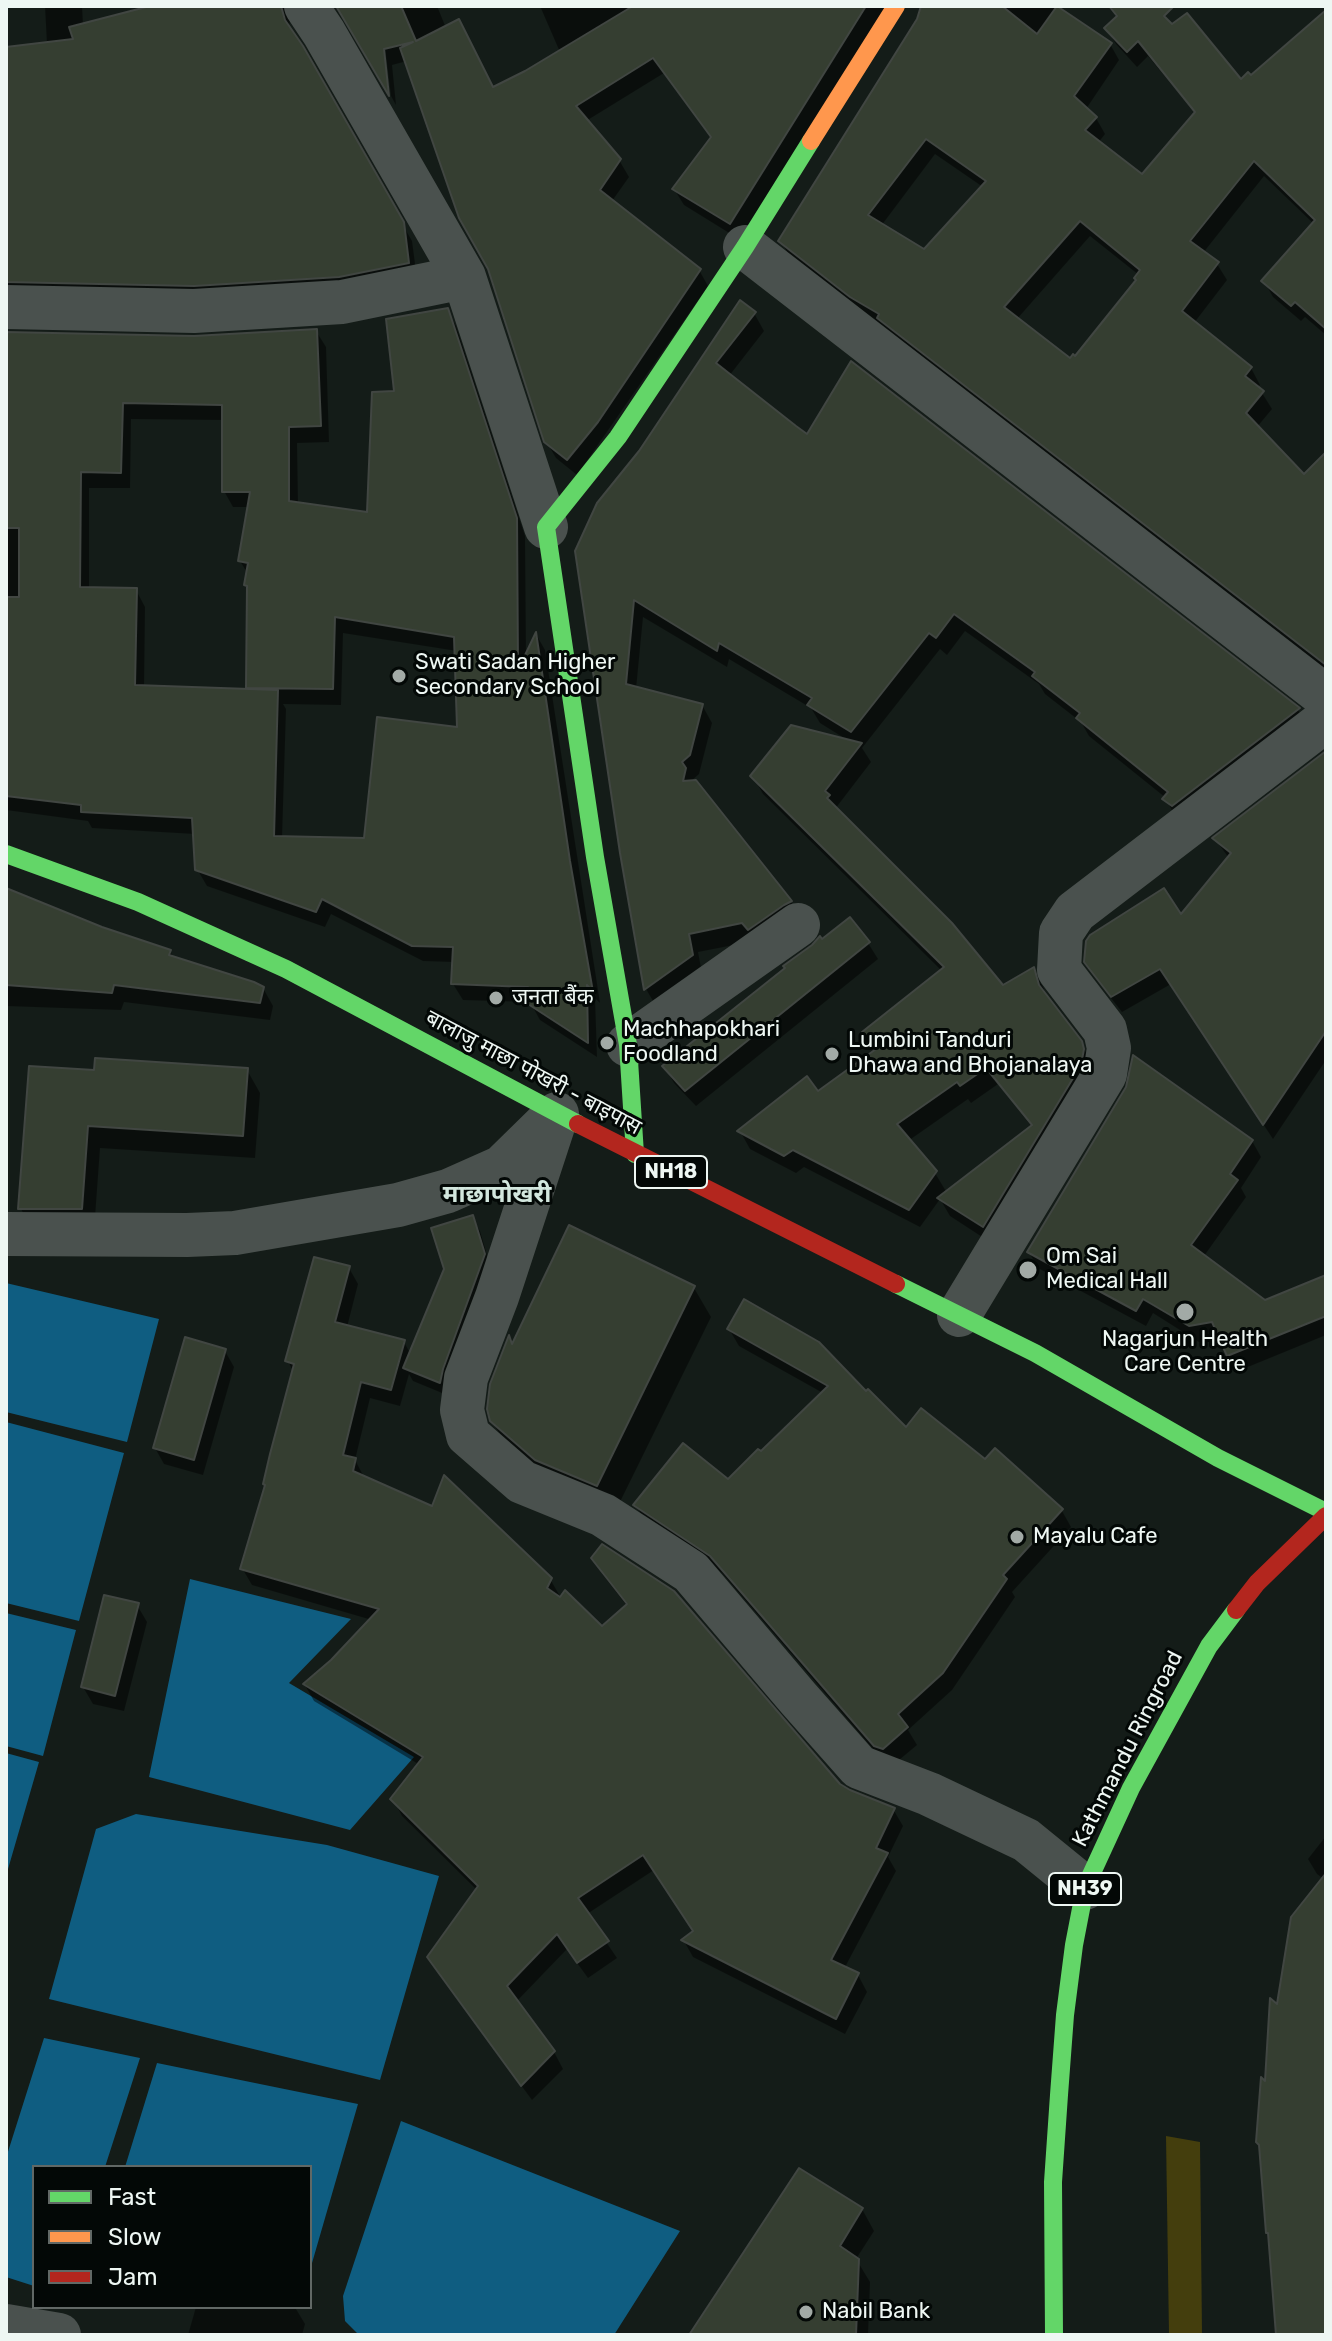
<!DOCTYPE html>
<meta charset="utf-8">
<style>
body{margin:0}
#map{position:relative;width:1332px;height:2341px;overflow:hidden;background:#141c18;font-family:Rubik,sans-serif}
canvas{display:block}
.frame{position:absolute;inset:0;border:8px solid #eef7f3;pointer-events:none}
.legend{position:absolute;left:32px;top:2165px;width:280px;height:144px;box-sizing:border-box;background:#030806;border:2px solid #616865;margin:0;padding:10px 14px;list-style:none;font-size:24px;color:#eef7f3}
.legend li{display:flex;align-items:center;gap:16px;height:40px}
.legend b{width:40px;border:2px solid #616865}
</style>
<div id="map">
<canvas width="1332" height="2341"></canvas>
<div class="frame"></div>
<ul class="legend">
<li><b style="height:10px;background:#63d668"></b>Fast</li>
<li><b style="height:10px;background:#ff974d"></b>Slow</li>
<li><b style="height:10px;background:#b3261e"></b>Jam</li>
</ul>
</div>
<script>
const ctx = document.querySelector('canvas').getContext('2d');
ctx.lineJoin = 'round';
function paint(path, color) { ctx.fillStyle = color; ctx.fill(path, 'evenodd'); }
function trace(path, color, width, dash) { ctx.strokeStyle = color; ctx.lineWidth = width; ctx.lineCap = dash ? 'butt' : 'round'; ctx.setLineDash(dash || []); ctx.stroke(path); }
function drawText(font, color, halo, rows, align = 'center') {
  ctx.font = font + ' Rubik,"Noto Sans Devanagari",sans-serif'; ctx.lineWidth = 6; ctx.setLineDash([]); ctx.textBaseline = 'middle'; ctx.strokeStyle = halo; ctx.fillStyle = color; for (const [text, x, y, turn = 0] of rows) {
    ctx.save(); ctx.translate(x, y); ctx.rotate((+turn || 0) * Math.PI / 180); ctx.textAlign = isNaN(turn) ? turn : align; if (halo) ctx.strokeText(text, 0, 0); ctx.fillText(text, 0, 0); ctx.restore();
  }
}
const green = new Path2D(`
 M 1166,2136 L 1200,2142 L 1202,2335 L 1169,2335 Z`);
const water = new Path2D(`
 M 6,1283 L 159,1319 L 127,1442 L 6,1412 Z
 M 6,1422 L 124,1453 L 79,1621 L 6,1603 Z
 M 190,1579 L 351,1619 L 289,1683 L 414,1757 L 350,1830 L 149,1777 Z
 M 6,1613 L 76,1630 L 43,1756 L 6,1746 Z
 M 6,1753 L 39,1762 L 6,1876 Z
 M 136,1814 L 327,1845 L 439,1876 L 380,2080 L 49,1999 L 96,1829 Z
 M 44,2038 L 140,2058 L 105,2167 L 34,2167 L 34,2286 L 6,2277 L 6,2158 Z
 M 157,2063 L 358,2104 L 310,2270 L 310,2167 L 125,2167 Z
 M 401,2121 L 680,2231 L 614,2335 L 359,2335 L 345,2321 L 343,2296 Z`);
const shadow = new Path2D(`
 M 45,6 L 82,6 L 83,25 L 157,6 L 297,6 L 292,13 L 289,26 L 292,33 L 412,241 L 417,279 L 6,301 L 6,49 L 47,44 Z
 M 336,6 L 437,6 L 446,28 L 493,89 L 560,52 L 540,6 L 887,6 L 739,239 L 684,205 L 674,189 L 712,139 L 664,73 L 586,121 L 619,160 L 629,177 L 612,201 L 699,270 L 708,286 L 577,475 L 556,458 L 546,441 L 490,268 L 407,61 L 392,65 L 396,105 L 391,96 L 384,39 Z
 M 923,6 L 1056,6 L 1055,7 L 1110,44 L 1119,60 L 1086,109 L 1096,118 L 1105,134 L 1098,143 L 1143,177 L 1196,114 L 1148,56 L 1137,67 L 1116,44 L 1106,28 L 1129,6 L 1152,6 L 1172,27 L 1241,82 L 1251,78 L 1326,13 L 1326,335 L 1305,317 L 1301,321 L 1273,297 L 1264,281 L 1314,224 L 1264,176 L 1203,253 L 1217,264 L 1227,280 L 1194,323 L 1251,368 L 1260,385 L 1257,388 L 1262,393 L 1272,409 L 1257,427 L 1304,476 L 1326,455 L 1326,673 L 889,334 L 884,327 L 862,313 L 790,257 L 781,241 L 919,20 ZM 935,154 L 983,187 L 925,252 L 881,226 ZM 1090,236 L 1139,275 L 1138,281 L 1076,359 L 1070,360 L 1017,319 Z
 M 447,310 L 456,326 L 525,536 L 526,658 L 537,636 L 545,650 L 600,1003 L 595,998 L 597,1057 L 540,1020 L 530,1002 L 463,1000 L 453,984 L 454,962 L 423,961 L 331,914 L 325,927 L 207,886 L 197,869 L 195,834 L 92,828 L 88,821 L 6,810 L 6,334 L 194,338 L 316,331 L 326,347 L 329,442 L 297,443 L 298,504 L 369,515 L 397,393 ZM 131,419 L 224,420 L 224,491 L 233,507 L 249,507 L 240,561 L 248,574 L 246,585 L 249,590 L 248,687 L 250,691 L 144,688 L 145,607 L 136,590 L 89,589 L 89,488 L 130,488 ZM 343,633 L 457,651 L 459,729 L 366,840 L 282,838 L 286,709 L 283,704 L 341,705 Z
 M 754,313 L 764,331 L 729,376 L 807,436 L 851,364 L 1298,710 L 1309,727 L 1175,817 L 1166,798 L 1089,736 L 1081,722 L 1045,694 L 1039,684 L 965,631 L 947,655 L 940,649 L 862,748 L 871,762 L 835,809 L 1002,987 L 1033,969 L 1043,987 L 1047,998 L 1080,1042 L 1091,1061 L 993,1244 L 950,1216 L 940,1199 L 920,1227 L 804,1167 L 796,1173 L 750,1149 L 740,1131 L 817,1094 L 876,1052 L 865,1032 L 942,971 L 763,794 L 753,776 L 849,741 L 820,723 L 811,708 L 729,659 L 727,667 L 643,617 L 636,689 L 702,705 L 712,723 L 699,774 L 689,783 L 695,782 L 791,902 L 801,920 L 754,941 L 698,952 L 702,973 L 656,1006 L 646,989 L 622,853 L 599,504 ZM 998,1084 L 1032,1127 L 947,1193 L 935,1173 L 908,1141 L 968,1099 L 971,1103 Z
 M 1326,754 L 1326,1060 L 1273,1139 L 1171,984 L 1122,1012 L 1096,979 L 1086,962 L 1181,917 L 1229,858 L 1215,839 Z
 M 6,890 L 101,929 L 170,951 L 174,959 L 263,988 L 273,1006 L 270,1020 L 124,1002 L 121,1010 L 6,1006 Z
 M 868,943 L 878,959 L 696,1106 L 674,1083 L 665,1067 Z
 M 247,1070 L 260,1093 L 255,1158 L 100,1148 L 94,1231 L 33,1231 L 21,1209 L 96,1073 Z
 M 1252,1141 L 1261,1157 L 1241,1188 L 1246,1197 L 1204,1256 L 1265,1302 L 1326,1289 L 1326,1335 L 1238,1371 L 1221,1338 L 1199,1342 L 1153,1313 L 1146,1326 L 1038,1268 L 1029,1252 Z
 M 472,1218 L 480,1231 L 491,1269 L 447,1395 L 413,1381 L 409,1374 L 400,1406 L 370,1398 L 355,1460 L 364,1477 L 550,1579 L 561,1598 L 602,1629 L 627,1606 L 603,1575 L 593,1558 L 839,1785 L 849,1792 L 893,1809 L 903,1826 L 888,1857 L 896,1871 L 844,1969 L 858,1975 L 867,1992 L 845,2034 L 693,1957 L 684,1941 L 694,1932 L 654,1870 L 587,1914 L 617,1958 L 588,1978 L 567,1949 L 516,2002 L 554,2052 L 563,2069 L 532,2100 L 439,1974 L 430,1957 L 477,1890 L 402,1816 L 393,1799 L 420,1765 L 314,1701 L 305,1685 L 332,1662 L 372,1620 L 252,1585 L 242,1568 L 266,1487 L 294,1373 L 288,1361 L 349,1268 L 358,1284 L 347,1327 L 404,1342 L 411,1355 Z
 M 694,1288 L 711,1317 L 614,1514 L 510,1451 L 492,1421 L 513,1346 Z
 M 729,1329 L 866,1394 L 906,1430 L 986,1461 L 995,1451 L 1062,1511 L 1071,1527 L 1012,1592 L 1015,1597 L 952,1690 L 908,1730 L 917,1745 L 893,1765 L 885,1763 L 722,1573 L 645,1522 L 636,1505 L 728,1482 L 761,1454 L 823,1393 L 739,1346 Z
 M 225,1351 L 234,1367 L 203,1475 L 164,1464 L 155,1448 Z
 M 137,1605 L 147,1622 L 124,1711 L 93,1704 L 83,1687 Z
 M 1326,1836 L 1326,2335 L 1273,2335 L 1278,2334 L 1267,2085 L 1278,2008 L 1324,1879 L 1317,1874 L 1308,1859 Z
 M 862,2209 L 874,2231 L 856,2259 L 870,2282 L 868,2335 L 706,2335 Z
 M 196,2307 L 291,2307 L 296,2309 L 305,2324 L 302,2335 L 188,2335 Z`);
const building = new Path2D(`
 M 150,6 L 281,6 L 285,20 L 303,46 L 404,222 L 409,263 L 339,277 L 194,286 L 6,282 L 6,47 L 73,39 L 69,27 Z
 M 336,6 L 401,6 L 416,41 L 459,19 L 493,87 L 525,71 L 633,6 L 866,6 L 730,224 L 672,189 L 711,137 L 653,58 L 576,106 L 621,159 L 600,190 L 701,269 L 598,422 L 567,460 L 544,442 L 488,269 L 459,218 L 400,48 L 413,42 L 384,49 L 389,96 Z
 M 921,6 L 1002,6 L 1037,34 L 1057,6 L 1112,43 L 1074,96 L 1097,117 L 1085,130 L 1142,174 L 1195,112 L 1138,41 L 1127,52 L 1104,28 L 1117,16 L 1109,6 L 1174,6 L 1164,16 L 1172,24 L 1187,13 L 1241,79 L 1248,72 L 1251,75 L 1326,10 L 1326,329 L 1295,302 L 1291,306 L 1261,281 L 1315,220 L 1254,161 L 1190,241 L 1219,262 L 1182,311 L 1252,367 L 1245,376 L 1264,391 L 1246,413 L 1304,474 L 1326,452 L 1326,665 L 877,318 L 879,314 L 850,297 L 778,241 L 917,19 ZM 926,139 L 986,181 L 924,249 L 868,215 ZM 1080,221 L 1140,270 L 1134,278 L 1136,280 L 1075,356 L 1073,354 L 1070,358 L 1004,307 Z
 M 740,300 L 756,312 L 716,363 L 796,426 L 807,434 L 851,361 L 1300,708 L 1172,806 L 1162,799 L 1168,792 L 1076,718 L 1080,713 L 1032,676 L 1035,672 L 954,614 L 936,638 L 929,633 L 851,732 L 807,705 L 812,698 L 719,643 L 717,651 L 634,600 L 626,684 L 703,704 L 690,755 L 682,762 L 686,768 L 683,781 L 696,780 L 792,901 L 784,905 L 748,930 L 742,923 L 689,934 L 693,955 L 644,990 L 620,853 L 575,551 L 597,503 L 639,451 Z
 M 448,308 L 517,518 L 518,670 L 536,632 L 570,861 L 593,992 L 587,985 L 588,1043 L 528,1004 L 528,987 L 451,984 L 453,947 L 412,946 L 322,899 L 316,912 L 195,870 L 192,818 L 81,812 L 81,805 L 6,796 L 6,597 L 19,597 L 19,528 L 6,528 L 6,332 L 194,336 L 317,329 L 321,426 L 289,427 L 289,501 L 367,512 L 372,392 L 394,391 L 386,319 ZM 123,403 L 222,405 L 222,492 L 250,492 L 238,561 L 248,563 L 244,585 L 247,586 L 246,688 L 333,689 L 335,617 L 454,637 L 457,727 L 377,717 L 364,838 L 274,836 L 278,690 L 135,685 L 137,588 L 80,587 L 81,472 L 121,473 Z
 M 791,725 L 862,743 L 825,791 L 830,795 L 827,798 L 952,923 L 1003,985 L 1034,967 L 1039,985 L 1082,1041 L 1084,1049 L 1081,1065 L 983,1227 L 937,1198 L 1032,1125 L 986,1068 L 960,1086 L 957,1082 L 897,1124 L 937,1171 L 909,1210 L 793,1150 L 784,1156 L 737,1131 L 807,1076 L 818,1091 L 876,1049 L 862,1032 L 944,967 L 750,776 Z
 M 1326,751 L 1326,1031 L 1263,1125 L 1160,969 L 1111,997 L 1084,962 L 1086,941 L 1090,935 L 1164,888 L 1181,914 L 1231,853 L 1212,838 Z
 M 6,888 L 102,927 L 171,950 L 169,955 L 254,982 L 264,987 L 260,1003 L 114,985 L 112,993 L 6,985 Z
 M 850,917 L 870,942 L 685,1091 L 662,1066 L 785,968 L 783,966 L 812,945 L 820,936 L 822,939 Z
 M 1133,1055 L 1253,1140 L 1230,1174 L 1238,1180 L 1191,1245 L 1265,1300 L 1326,1275 L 1326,1316 L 1227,1356 L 1212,1322 L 1189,1326 L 1143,1299 L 1136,1311 L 1027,1252 L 1126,1087 Z
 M 95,1058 L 248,1068 L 243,1136 L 88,1126 L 82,1209 L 18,1209 L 29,1066 L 94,1070 Z
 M 473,1215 L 485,1254 L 443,1369 L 440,1383 L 403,1368 L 444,1269 L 431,1228 Z
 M 569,1225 L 695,1286 L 597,1486 L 535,1460 L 490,1421 L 487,1409 L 490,1384 L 509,1335 L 512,1344 Z
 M 314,1257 L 350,1266 L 335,1322 L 405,1340 L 391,1390 L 361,1382 L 343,1455 L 356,1458 L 353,1471 L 432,1506 L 444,1475 L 552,1578 L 547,1588 L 560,1597 L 565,1590 L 602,1626 L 627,1604 L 591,1558 L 602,1544 L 674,1591 L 840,1784 L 850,1790 L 895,1808 L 876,1848 L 888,1853 L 831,1960 L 859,1973 L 836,2019 L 681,1940 L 693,1931 L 643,1855 L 578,1898 L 609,1941 L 577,1963 L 557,1934 L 507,1986 L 555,2051 L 521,2086 L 427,1957 L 478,1886 L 390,1799 L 423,1757 L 303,1684 L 331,1660 L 379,1609 L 240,1569 L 265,1485 L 263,1484 L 270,1454 L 294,1364 L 285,1361 Z
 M 744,1299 L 819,1342 L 866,1391 L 868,1389 L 906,1427 L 921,1408 L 985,1459 L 995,1448 L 1063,1509 L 1003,1575 L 1007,1579 L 943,1673 L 898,1714 L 908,1727 L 883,1749 L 874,1746 L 710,1556 L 633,1505 L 683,1443 L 728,1479 L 758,1449 L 761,1451 L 828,1386 L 727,1329 Z
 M 185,1337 L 226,1349 L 194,1460 L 153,1448 Z
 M 104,1595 L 139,1603 L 115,1696 L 81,1687 Z
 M 1326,1873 L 1326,2335 L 1276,2335 L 1268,2233 L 1266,2233 L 1259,2145 L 1256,2142 L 1261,2077 L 1265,2081 L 1270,1998 L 1277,2004 L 1291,1917 Z
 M 799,2168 L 863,2208 L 840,2246 L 859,2259 L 856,2335 L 689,2335 Z`);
const street = new Path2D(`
 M 306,6 L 324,33 L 464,277 L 546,527
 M 745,247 L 1326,697
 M 6,307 L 194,311 L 342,302 L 464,277
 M 628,1045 L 798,925
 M 557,1114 L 497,1297 L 466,1378 L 462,1410 L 468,1435 L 522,1482 L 603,1515 L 691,1572 L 798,1698 L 859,1767 L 929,1794 L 1026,1840 L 1085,1888
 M 6,1234 L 187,1235 L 235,1233 L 398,1205 L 448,1191 L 502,1167 L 551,1119
 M 959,1315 L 1105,1074 L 1109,1048 L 1105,1030 L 1059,970 L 1061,933 L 1075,912 L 1326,720
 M 6,2326 L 59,2335`);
const fast = new Path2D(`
 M 6,854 L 138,902 L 286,969 L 578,1124
 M 635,1154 L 628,1045 L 595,857 L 546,527 L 618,437 L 745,247 L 811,141
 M 896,1284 L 1035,1353 L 1218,1458 L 1326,1512
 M 1054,2335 L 1053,2182 L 1059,2095 L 1065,2015 L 1074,1945 L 1085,1888 L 1131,1788 L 1209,1646 L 1236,1610`);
const slow = new Path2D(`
 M 811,141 L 896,6`);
const jam = new Path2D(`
 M 578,1124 L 896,1284
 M 1236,1610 L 1257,1583 L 1326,1516`);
const markers = [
 [399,676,8,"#a2aaa6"],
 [496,998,8,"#a2aaa6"],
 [607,1043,8,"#a2aaa6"],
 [832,1054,8,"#a2aaa6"],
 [1028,1270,10,"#a2aaa6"],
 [1185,1312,10,"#a2aaa6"],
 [1017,1537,8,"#a2aaa6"],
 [806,2312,8,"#a2aaa6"]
];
const shields = [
 [671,1172,72],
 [1085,1889,72]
];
const shieldNames = [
 ["NH18",671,1172],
 ["NH39",1085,1889]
];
const poiNames = [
 ["Swati Sadan Higher",415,663],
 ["Secondary School",415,688],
 ["जनता बैंक",512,998],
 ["Machhapokhari",623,1030],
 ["Foodland",623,1055],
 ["Lumbini Tanduri",848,1041],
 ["Dhawa and Bhojanalaya",848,1066],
 ["Om Sai",1046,1257],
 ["Medical Hall",1046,1282],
 ["Nagarjun Health",1185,1340,"center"],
 ["Care Centre",1185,1365,"center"],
 ["Mayalu Cafe",1033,1537],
 ["Nabil Bank",822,2312]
];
const streetNames = [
 ["बालाजु माछा पोखरी - बाइपास",533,1073,28],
 ["Kathmandu Ringroad",1128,1749,-63]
];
const neighbourhoodNames = [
 ["माछापोखरी",497,1195]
];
paint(green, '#443e0d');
paint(water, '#0f5d81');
paint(shadow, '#0007');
paint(building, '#353e31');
trace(building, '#414642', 2);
trace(street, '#4a514e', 44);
trace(fast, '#63d668', 18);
trace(slow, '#ff974d', 18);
trace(jam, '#b3261e', 18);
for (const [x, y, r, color] of markers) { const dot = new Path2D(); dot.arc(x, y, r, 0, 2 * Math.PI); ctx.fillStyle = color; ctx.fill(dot); trace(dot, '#030806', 3); }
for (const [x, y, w] of shields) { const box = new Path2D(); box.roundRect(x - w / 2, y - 16, w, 32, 6); ctx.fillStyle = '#030806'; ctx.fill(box); trace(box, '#eef7f3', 2); }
drawText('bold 20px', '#eef7f3', null, shieldNames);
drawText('22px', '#eef7f3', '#030806', poiNames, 'left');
drawText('22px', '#eef7f3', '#030806', streetNames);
drawText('bold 24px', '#d3e7de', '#030806', neighbourhoodNames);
</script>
